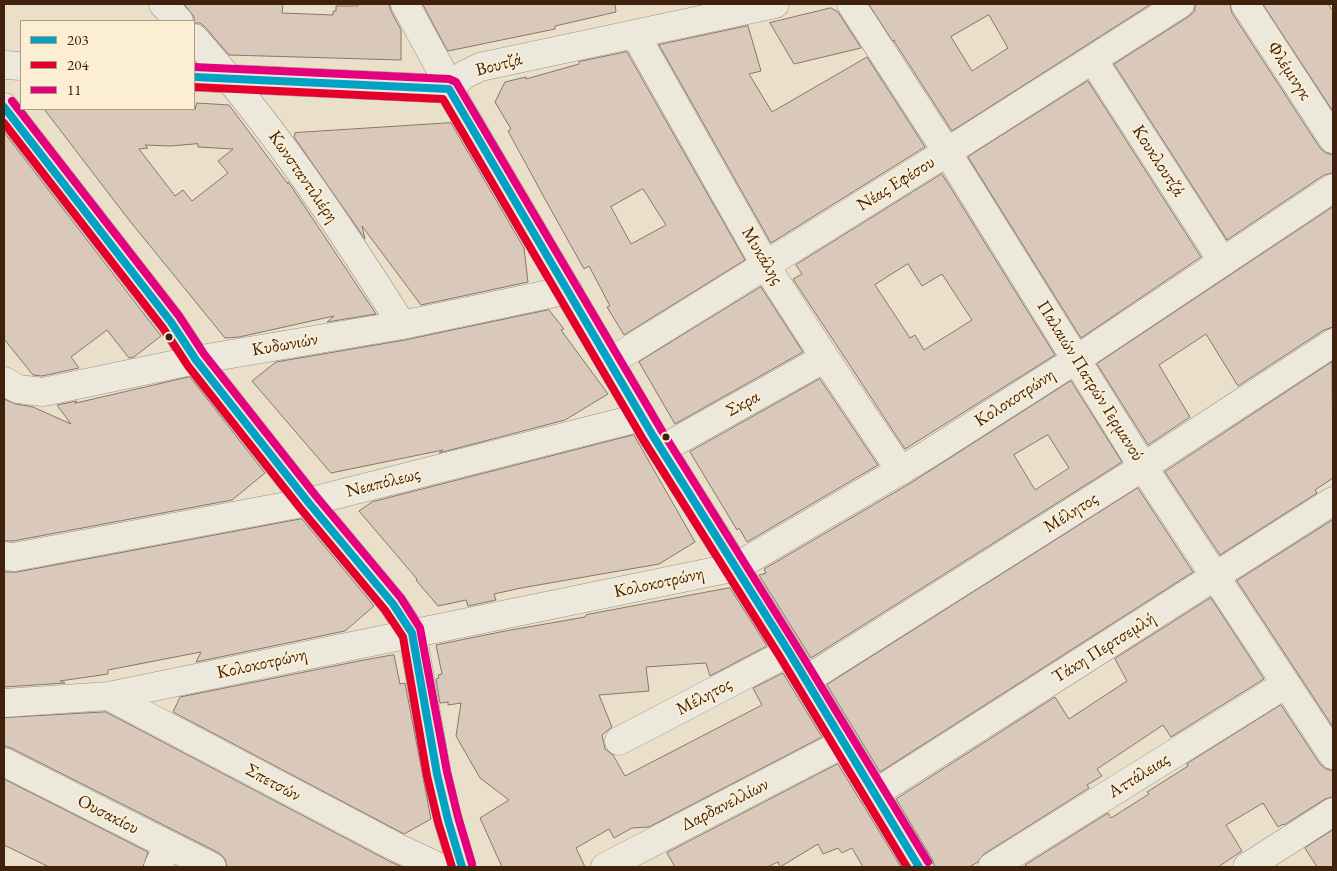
<!DOCTYPE html>
<meta charset="utf-8">
<style>
body{margin:0}
#map{position:relative;width:1337px;height:871px;overflow:hidden;background:#eadfc8;font-family:"EB Garamond",serif}
canvas{display:block}
.frame{position:absolute;inset:0;border:5px solid #3f210c;pointer-events:none}
.legend{position:absolute;left:20px;top:20px;width:175px;height:90px;box-sizing:border-box;background:#fbeed2;border:1px solid #b09c83;margin:0;padding:6px 9px;list-style:none;font-size:15px;color:#3f210c}
.legend li{display:flex;align-items:center;gap:10px;height:25px}
.legend b{width:25px;border:1px solid #b09c83}
</style>
<div id="map">
<canvas width="1337" height="871"></canvas>
<div class="frame"></div>
<ul class="legend">
<li><b style="height:6px;background:#03a2c4"></b>203</li>
<li><b style="height:6px;background:#e4002b"></b>204</li>
<li><b style="height:6px;background:#e5007d"></b>11</li>
</ul>
</div>
<script>
const ctx = document.querySelector('canvas').getContext('2d');
ctx.lineJoin = 'round';
function paint(path, color) { ctx.fillStyle = color; ctx.fill(path, 'evenodd'); }
function trace(path, color, width, dash) { ctx.strokeStyle = color; ctx.lineWidth = width; ctx.lineCap = dash ? 'butt' : 'round'; ctx.setLineDash(dash || []); ctx.stroke(path); }
function drawText(font, color, halo, rows, align = 'center') {
  ctx.font = font + ' "EB Garamond",serif'; ctx.lineWidth = 4; ctx.setLineDash([]); ctx.textBaseline = 'middle'; ctx.strokeStyle = halo; ctx.fillStyle = color; for (const [text, x, y, turn = 0] of rows) {
    ctx.save(); ctx.translate(x, y); ctx.rotate((+turn || 0) * Math.PI / 180); ctx.textAlign = isNaN(turn) ? turn : align; if (halo) ctx.strokeText(text, 0, 0); ctx.fillText(text, 0, 0); ctx.restore();
  }
}
const building = new Path2D(`
 M 184,4 L 283,4 L 282,13 L 333,15 L 333,11 L 336,11 L 336,6 L 358,6 L 358,4 L 389,4 L 391,11 L 401,30 L 401,60 L 229,55 L 206,28 L 200,23 L 194,23 L 194,17 Z
 M 423,4 L 615,4 L 616,12 L 555,26 L 555,29 L 448,51 Z
 M 869,4 L 1151,4 L 952,131 L 894,41 L 895,40 L 893,41 ZM 989,15 L 1008,48 L 972,71 L 951,37 Z
 M 1196,4 L 1230,4 L 1232,13 L 1320,148 L 1326,153 L 1333,155 L 1333,173 L 1324,175 L 1227,240 L 1114,64 L 1188,17 L 1194,12 Z
 M 1263,4 L 1328,4 L 1333,11 L 1333,111 Z
 M 831,8 L 838,12 L 861,48 L 794,64 L 770,23 Z
 M 748,26 L 761,71 L 749,74 L 772,112 L 867,57 L 925,147 L 771,243 L 659,45 Z
 M 627,52 L 745,260 L 624,335 L 607,307 L 610,306 L 589,266 L 584,269 L 545,199 L 508,131 L 511,129 L 495,102 L 505,82 L 526,77 L 526,79 L 579,64 L 579,62 ZM 643,189 L 666,225 L 631,244 L 611,207 Z
 M 1088,81 L 1201,257 L 1081,338 L 968,157 Z
 M 197,103 L 229,105 L 288,184 L 288,182 L 291,186 L 376,314 L 327,322 L 334,316 L 239,337 L 225,338 L 129,220 L 44,109 L 195,109 ZM 198,144 L 198,147 L 233,149 L 218,161 L 228,173 L 192,201 L 183,190 L 175,196 L 139,149 L 148,148 L 145,145 L 171,146 Z
 M 451,123 L 524,248 L 528,282 L 421,305 L 362,226 L 365,239 L 294,137 L 295,133 Z
 M 4,132 L 161,336 L 134,357 L 129,358 L 107,330 L 71,357 L 79,368 L 42,376 L 33,375 L 4,339 Z
 M 942,174 L 1055,355 L 905,449 L 793,279 L 802,274 L 796,265 ZM 908,264 L 922,286 L 942,274 L 972,320 L 924,350 L 915,335 L 910,338 L 875,285 Z
 M 1333,207 L 1333,327 L 1324,330 L 1238,386 L 1206,334 L 1159,365 L 1190,417 L 1148,445 L 1097,364 Z
 M 761,287 L 803,352 L 675,424 L 639,362 Z
 M 549,310 L 564,329 L 561,330 L 608,394 L 565,420 L 439,453 L 443,450 L 331,473 L 252,381 L 276,362 L 405,340 Z
 M 1332,362 L 1333,478 L 1315,490 L 1317,493 L 1220,555 L 1165,472 Z
 M 190,377 L 265,473 L 232,500 L 13,541 L 4,541 L 4,399 L 16,404 L 33,407 L 71,424 L 57,405 L 77,401 L 75,403 Z
 M 820,379 L 878,465 L 747,542 L 739,528 L 737,530 L 690,452 Z
 M 1071,381 L 1122,462 L 811,658 L 759,575 L 766,573 L 764,569 L 909,484 ZM 1048,435 L 1069,468 L 1035,490 L 1014,455 Z
 M 634,435 L 695,542 L 659,564 L 521,588 L 494,594 L 496,600 L 468,606 L 466,600 L 438,606 L 416,580 L 417,579 L 359,511 L 372,502 Z
 M 1138,488 L 1193,572 L 880,772 L 827,685 Z
 M 302,519 L 374,606 L 345,631 L 196,662 L 201,652 L 108,670 L 108,674 L 60,681 L 65,683 L 4,687 L 4,572 L 17,572 Z
 M 1333,520 L 1333,727 L 1237,581 Z
 M 730,588 L 767,646 L 710,676 L 706,663 L 646,667 L 649,691 L 599,695 L 612,727 L 602,735 L 605,749 L 613,755 L 625,776 L 762,705 L 753,688 L 783,673 L 822,737 L 649,827 L 632,828 L 614,838 L 609,829 L 576,848 L 585,867 L 502,867 L 480,818 L 509,800 L 480,778 L 456,736 L 461,703 L 448,705 L 448,702 L 440,703 L 436,679 L 439,678 L 438,675 L 442,674 L 436,645 L 505,631 L 585,617 L 586,615 Z
 M 1211,598 L 1264,679 L 1171,737 L 1163,725 L 1097,769 L 1102,776 L 1087,785 L 1089,788 L 984,854 L 978,862 L 969,867 L 935,867 L 932,859 L 896,799 L 1055,697 L 1069,719 L 1127,681 L 1115,659 Z
 M 394,655 L 400,684 L 405,683 L 431,819 L 404,834 L 173,712 L 180,697 L 359,661 Z
 M 1281,705 L 1320,764 L 1326,769 L 1333,771 L 1333,797 L 1325,799 L 1284,825 L 1283,824 L 1278,827 L 1263,803 L 1226,825 L 1242,851 L 1218,867 L 1028,867 L 1025,865 L 1108,813 L 1111,818 L 1149,794 L 1147,792 L 1188,766 L 1187,764 Z
 M 106,712 L 391,862 L 402,867 L 227,867 L 225,859 L 219,853 L 11,748 L 4,746 L 4,718 Z
 M 838,764 L 901,867 L 863,867 L 852,848 L 842,853 L 838,848 L 823,854 L 818,844 L 780,867 L 778,862 L 767,867 L 675,867 L 667,853 Z
 M 4,779 L 148,852 L 143,867 L 49,867 L 4,845 Z
 M 1333,830 L 1333,867 L 1317,867 L 1305,848 Z`);
const minor = new Path2D(`
 M 163,4 L 179,21
 M 405,4 L 441,70 L 449,89 L 653,436 L 789,652 L 919,867
 M 851,4 L 947,152 L 1143,467 L 1333,755
 M 1245,4 L 1333,139
 M 635,34 L 766,266 L 825,358 L 901,471
 M 194,38 C 273,126 339,225 402,325
 M 1093,60 L 1223,262
 M 4,65 L 21,66
 M 194,77 L 449,89 L 464,75 L 480,67 L 775,4
 M 4,107 L 171,322 L 196,360 L 308,502 L 393,604 L 412,633 L 437,774 L 448,820 L 462,867
 M 610,362 L 947,152 L 1180,4
 M 4,381 L 18,389 L 43,392 L 196,360 L 402,325 L 568,290
 M 662,449 L 825,358
 M 4,556 L 14,557 L 308,502 L 642,417
 M 806,680 L 1143,467 L 1333,343
 M 109,696 L 398,848 L 439,867
 M 4,703 L 109,696 L 736,567 L 925,456 L 1077,359 L 1333,188
 M 619,741 L 789,652
 M 4,762 L 212,867
 M 874,794 L 1333,501
 M 158,867 L 168,845
 M 605,867 L 844,743
 M 992,867 L 1286,684
 M 1247,867 L 1333,812`);
const bus1 = new Path2D(`
 M 194,77 L 449,89 L 653,436 L 789,652 L 919,867
 M 4,107 L 171,322 L 196,360 L 308,502 L 393,604 L 412,633 L 437,774 L 448,820 L 462,867`);
const bus2 = new Path2D(`
 M 194,87 L 443,99 L 644,441 L 780,657 L 907,867
 M 4,123 L 163,328 L 188,366 L 300,508 L 385,610 L 403,637 L 427,776 L 438,822 L 452,867`);
const bus3 = new Path2D(`
 M 194,67 L 449,79 L 456,82 L 662,431 L 797,647 L 928,862
 M 12,101 L 179,316 L 204,354 L 316,496 L 401,598 L 420,628 L 447,772 L 458,817 L 472,864`);
const markers = [
 [169,337,4.5,"#3f210c"],
 [666,437,4.5,"#3f210c"]
];
const streetNames = [
 ["Βουτζά",499,65,-15],
 ["Φλέμινγκ",1289,71,57],
 ["Κουκλουτζά",1158,161,57],
 ["Κωνσταντιλιέρη",303,177,55],
 ["Νέας Εφέσου",896,184,-32],
 ["Μυκάλης",762,256,59],
 ["Κυδωνιών",285,345,-10],
 ["Παλαιών Πατρών Γερμανού",1090,381,58],
 ["Κολοκοτρώνη",1015,398,-33],
 ["Σκρα",743,404,-29],
 ["Νεαπόλεως",383,483,-14],
 ["Μέλητος",1071,513,-32],
 ["Κολοκοτρώνη",659,583,-12],
 ["Τάκη Περτσεμλή",1104,648,-32],
 ["Κολοκοτρώνη",262,664,-12],
 ["Μέλητος",704,697,-28],
 ["Αττάλειας",1139,776,-32],
 ["Σπετσών",273,783,28],
 ["Δαρδανελλίων",725,805,-27],
 ["Ουσακίου",108,815,27]
];
paint(building, '#dac9ba');
trace(building, '#83786a', 1);
trace(minor, '#9c9182', 29);
trace(minor, '#ede8dc', 28);
trace(bus1, '#03a2c4', 8);
trace(bus2, '#e4002b', 8);
trace(bus3, '#e5007d', 8);
for (const [x, y, r, color] of markers) { const dot = new Path2D(); dot.arc(x, y, r, 0, 2 * Math.PI); ctx.fillStyle = color; ctx.fill(dot); trace(dot, '#fbeed2', 2); }
drawText('18px', '#3f210c', '#fbeed2', streetNames);
</script>
